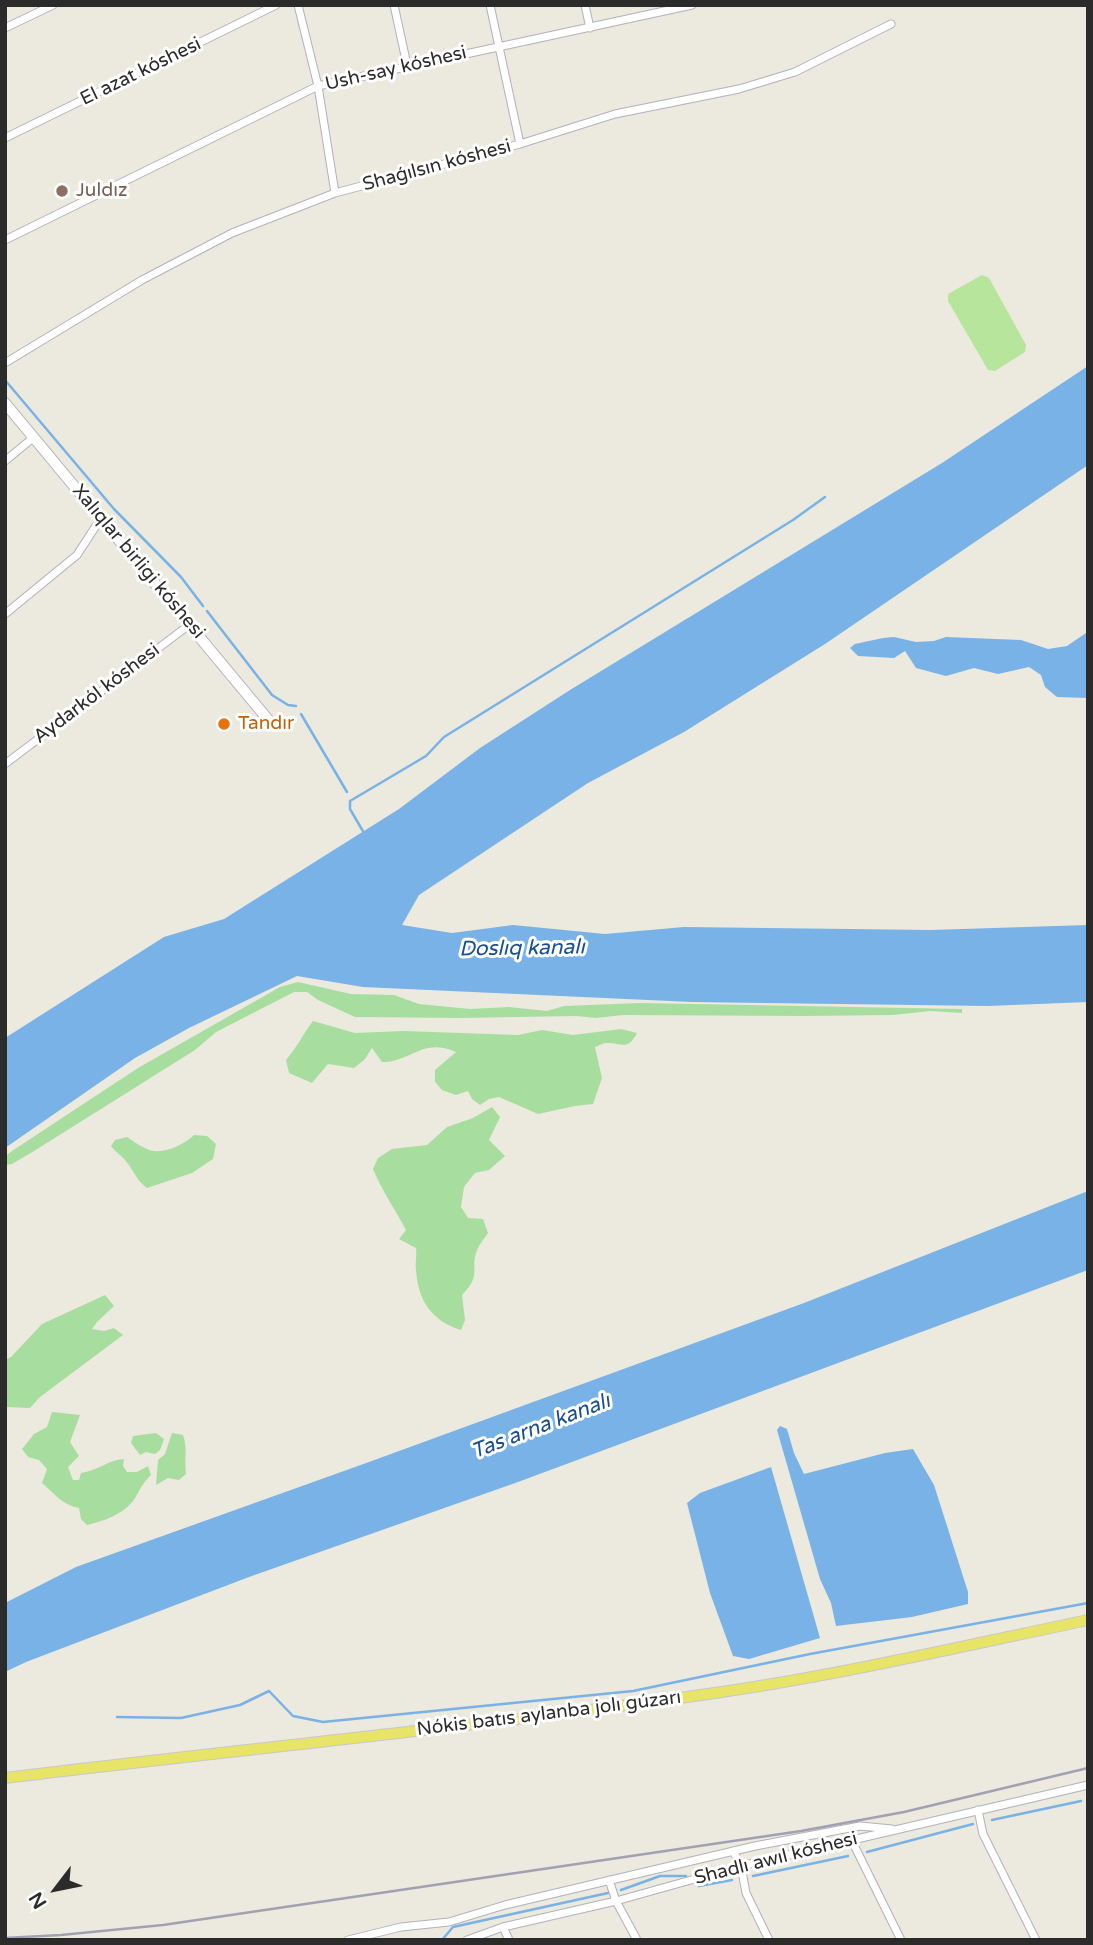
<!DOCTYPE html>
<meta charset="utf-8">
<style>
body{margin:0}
#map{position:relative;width:1093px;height:1945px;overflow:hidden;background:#ece9de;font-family:"Varela Round",sans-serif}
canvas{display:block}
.frame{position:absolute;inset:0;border:7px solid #2b2b2b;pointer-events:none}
.north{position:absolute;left:21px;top:1854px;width:70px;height:70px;-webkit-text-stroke:5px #fff;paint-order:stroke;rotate:238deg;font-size:19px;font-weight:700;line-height:28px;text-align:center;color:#2b2b2b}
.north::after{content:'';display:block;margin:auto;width:24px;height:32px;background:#2b2b2b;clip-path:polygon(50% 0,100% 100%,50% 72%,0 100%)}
</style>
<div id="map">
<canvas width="1093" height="1945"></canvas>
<div class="frame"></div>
<div class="north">N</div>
</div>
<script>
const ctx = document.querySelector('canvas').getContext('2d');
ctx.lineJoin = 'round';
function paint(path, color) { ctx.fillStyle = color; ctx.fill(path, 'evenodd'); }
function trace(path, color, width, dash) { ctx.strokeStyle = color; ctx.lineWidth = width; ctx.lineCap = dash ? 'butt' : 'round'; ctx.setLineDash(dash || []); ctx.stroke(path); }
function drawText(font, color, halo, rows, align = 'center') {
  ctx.font = font + ' "Varela Round",sans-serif'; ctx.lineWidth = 6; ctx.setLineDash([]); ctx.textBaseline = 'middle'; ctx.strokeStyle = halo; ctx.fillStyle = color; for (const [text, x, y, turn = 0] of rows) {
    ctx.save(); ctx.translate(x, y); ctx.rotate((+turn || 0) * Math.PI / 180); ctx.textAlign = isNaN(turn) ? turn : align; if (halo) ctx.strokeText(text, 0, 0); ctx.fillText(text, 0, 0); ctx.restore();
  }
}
const green = new Path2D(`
 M 298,982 L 351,994 L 394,995 L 419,1004 L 470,1009 L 509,1007 L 547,1011 L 564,1006 L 640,1003 L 962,1009 L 962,1013 L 930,1011 L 893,1015 L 804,1016 L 623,1015 L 596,1018 L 576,1016 L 461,1018 L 355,1017 L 318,1000 L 307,992 L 294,992 L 216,1032 L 195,1050 L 34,1151 L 12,1164 L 5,1165 L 5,1156 L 15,1149 L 138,1068 L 280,987 Z
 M 313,1021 L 355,1033 L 404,1031 L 518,1035 L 542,1030 L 573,1035 L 621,1029 L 637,1033 C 627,1052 622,1042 606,1043 C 602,1043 599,1046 595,1047 L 602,1078 L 593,1104 L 575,1106 L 538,1114 L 499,1097 L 489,1099 L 480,1105 L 472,1099 L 468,1091 L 456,1095 L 442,1090 L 435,1082 L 435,1070 L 456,1052 C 422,1037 412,1062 382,1062 L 372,1048 L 365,1059 L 354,1068 L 328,1064 L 312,1083 L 289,1073 L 286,1060 C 298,1046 303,1034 313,1021 Z
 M 492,1107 L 500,1117 L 489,1140 L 505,1156 L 489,1170 L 475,1173 L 464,1187 L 461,1207 L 468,1218 L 483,1219 L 488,1233 C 485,1238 480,1243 478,1248 C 468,1269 484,1273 462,1295 L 465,1320 L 461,1330 C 432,1321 418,1301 416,1270 C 415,1262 417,1257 416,1248 L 399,1239 L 406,1230 C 395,1209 382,1191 373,1169 L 378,1158 L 392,1149 L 427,1145 L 447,1127 L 473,1118 Z
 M 194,1135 L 207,1136 L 216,1144 L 213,1159 L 192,1173 L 147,1188 C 137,1181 135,1173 128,1164 C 124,1157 116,1153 111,1146 L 115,1140 L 127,1137 C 133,1141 140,1146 147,1149 C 161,1156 184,1145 194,1135 Z
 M 105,1295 L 114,1306 L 97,1322 L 92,1329 L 104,1331 L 114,1328 L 123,1335 L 40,1397 L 30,1408 L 5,1407 L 5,1360 L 11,1357 L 42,1324 Z
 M 52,1412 L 80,1415 L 70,1442 L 79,1456 L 68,1467 L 73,1480 L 79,1480 L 81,1473 C 97,1471 108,1460 124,1459 L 123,1466 L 127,1472 L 137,1472 L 148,1466 L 151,1475 C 141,1485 142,1487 135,1498 C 125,1514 104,1521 87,1525 L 81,1519 L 79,1508 C 62,1505 54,1493 42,1483 L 47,1469 L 39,1460 L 28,1457 L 22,1449 L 34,1434 L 47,1427 Z
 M 156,1433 L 164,1439 L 160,1450 L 155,1454 L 146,1452 L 140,1455 L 131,1443 L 133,1436 Z
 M 172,1433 L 183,1435 C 188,1449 184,1459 186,1474 L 179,1480 L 168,1478 L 156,1485 L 158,1460 L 165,1454 Z`);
const pitch = new Path2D(`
 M 982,275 L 989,278 L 1026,345 L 1025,352 L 995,371 L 988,370 L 948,301 L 948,294 Z`);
const water = new Path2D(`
 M 1088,366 L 1088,465 L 825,644 L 684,732 L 588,783 L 419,895 L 402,925 L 452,933 L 513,925 L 605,934 L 684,927 L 931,930 L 1088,925 L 1088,1002 L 988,1006 L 692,1002 L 363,987 L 297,976 L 189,1028 L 135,1058 L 5,1148 L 5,1038 L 164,937 L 224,919 L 399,809 L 480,748 L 570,690 L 942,463 Z
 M 1086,633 L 1088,633 L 1088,698 L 1057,697 L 1045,687 L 1041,675 L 1029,667 L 998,674 L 974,668 L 946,676 L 916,668 L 905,651 L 894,658 L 858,656 L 850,648 L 855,644 L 883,638 L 894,637 L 916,642 L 934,641 L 946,637 L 1021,640 L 1048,649 L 1067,646 Z
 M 1088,1191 L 1088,1270 L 518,1482 L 249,1577 L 26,1662 L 5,1672 L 5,1603 L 76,1567 L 369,1462 L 804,1303 Z
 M 780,1426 L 787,1429 L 794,1453 L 804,1474 L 885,1453 L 913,1449 L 934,1485 L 968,1592 L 968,1604 L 912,1617 L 836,1626 L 831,1603 L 820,1579 L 777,1430 Z
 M 771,1467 L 820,1638 L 749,1659 L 733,1656 L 710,1593 L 687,1503 L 700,1493 Z`);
const stream = new Path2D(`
 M 5,380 L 114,509 L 181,577 L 203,606
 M 207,611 L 272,695 L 288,705 L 296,706
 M 301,714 L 347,792
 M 364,833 L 350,809 L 350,801 L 426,756 L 444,737 L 793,520 L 825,497
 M 117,1717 L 181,1718 L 240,1705 L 269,1691 L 293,1716 L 323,1722 L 633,1691 L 810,1654 L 1088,1603
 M 992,1820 L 1081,1801
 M 867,1852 L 973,1824
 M 753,1876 L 848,1856
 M 699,1886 L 732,1880
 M 621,1890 L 660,1876 L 686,1876
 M 442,1940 L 453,1927 L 608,1893`);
const street = new Path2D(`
 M 298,5 L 318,86 L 335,193
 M 394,5 L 407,65
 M 490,5 L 520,144
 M 585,5 L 590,28
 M 5,28 L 53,5
 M 5,138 L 276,5
 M 5,240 L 318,86 L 692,5
 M 5,363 L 142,280 L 232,233 L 335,193 L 520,144 L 615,114 L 739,89 L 795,72 L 891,24
 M 5,461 L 34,437
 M 5,614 L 77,555 L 101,518
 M 5,764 L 189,625
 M 978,1810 L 983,1834 L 1036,1940
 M 852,1841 L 901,1940
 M 733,1851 L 741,1866 L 746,1893 L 769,1940
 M 609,1880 L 616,1901 L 637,1940
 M 503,1927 L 509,1940
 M 348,1940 L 401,1927 L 449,1922 L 505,1905 L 755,1846 L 860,1826 L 892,1829
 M 467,1940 L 503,1927 L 616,1901 L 741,1866 L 1088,1785`);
const secondary = new Path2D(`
 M 5,403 L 270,722`);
const primary = new Path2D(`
 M 5,1778 C 242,1749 479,1727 715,1693 C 840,1675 964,1646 1088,1620`);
const rail = new Path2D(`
 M 5,1938 L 61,1935 L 163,1925 L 801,1831 L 904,1812 L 1088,1768`);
const markers = [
 [62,191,7,"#8d6e63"],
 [224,724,7,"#e8710a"]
];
const streetNames = [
 ["Ush-say kóshesi",396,69,-13],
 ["El azat kóshesi",141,72,-26],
 ["Shaǵılsın kóshesi",437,166,-15],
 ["Xalıqlar birligi kóshesi",138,562,50],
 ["Aydarkól kóshesi",97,694,-37],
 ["Nókis batıs aylanba jolı gúzarı",549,1714,-7],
 ["Shadlı awıl kóshesi",776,1859,-14]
];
const educationNames = [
 ["Juldız",76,191]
];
const foodNames = [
 ["Tandır",238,724]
];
const waterNames = [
 ["Doslıq kanalı",522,949,-1],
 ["Tas arna kanalı",541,1427,-21]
];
paint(green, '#a7de9f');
paint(pitch, '#b6e59b');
paint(water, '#79b2e6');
trace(stream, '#79b2e6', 2.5);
trace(street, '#b2b1bd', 9);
trace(secondary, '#b2b1bd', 12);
trace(primary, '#c8c8c8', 12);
trace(street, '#fff', 7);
trace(secondary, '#fff', 10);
trace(primary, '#e7e468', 10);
trace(rail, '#a2a1b4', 2.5);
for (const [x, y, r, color] of markers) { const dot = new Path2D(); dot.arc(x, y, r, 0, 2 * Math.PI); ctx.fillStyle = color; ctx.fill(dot); trace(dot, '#fff', 2.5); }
drawText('19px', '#2b2b2b', '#fff', streetNames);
drawText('19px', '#785e54', '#fff', educationNames, 'left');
drawText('19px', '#c56008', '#fff', foodNames, 'left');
drawText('italic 21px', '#174e93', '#fff', waterNames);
</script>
